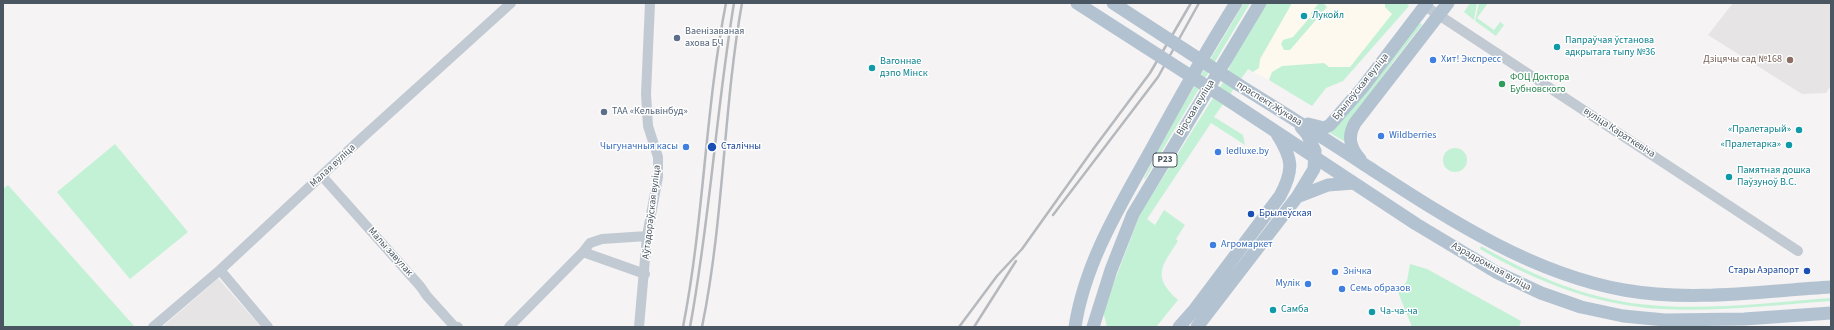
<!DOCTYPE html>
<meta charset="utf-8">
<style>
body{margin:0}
#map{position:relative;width:1834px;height:330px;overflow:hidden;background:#f5f3f3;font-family:"Source Sans 3",sans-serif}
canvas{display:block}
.frame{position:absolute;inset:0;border:4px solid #4a5661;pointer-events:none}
</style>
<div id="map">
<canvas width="1834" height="330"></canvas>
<div class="frame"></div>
</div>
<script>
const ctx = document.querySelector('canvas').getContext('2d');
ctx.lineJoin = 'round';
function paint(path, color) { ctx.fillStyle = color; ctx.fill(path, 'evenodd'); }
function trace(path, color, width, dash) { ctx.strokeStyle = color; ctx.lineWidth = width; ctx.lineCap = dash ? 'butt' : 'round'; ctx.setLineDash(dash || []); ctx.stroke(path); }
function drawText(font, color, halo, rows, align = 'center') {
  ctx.font = font + ' "Source Sans 3",sans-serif'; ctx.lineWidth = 3; ctx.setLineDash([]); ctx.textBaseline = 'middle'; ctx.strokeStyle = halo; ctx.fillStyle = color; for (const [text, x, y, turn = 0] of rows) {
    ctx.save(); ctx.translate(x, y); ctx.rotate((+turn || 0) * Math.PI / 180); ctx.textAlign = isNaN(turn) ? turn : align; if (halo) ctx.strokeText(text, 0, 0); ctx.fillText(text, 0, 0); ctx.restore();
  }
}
const commercial = new Path2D(`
 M 1292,3 L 1385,3 L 1385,7 L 1393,14 L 1350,67 L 1272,72 L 1269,80 L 1253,72 L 1259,68 L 1260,60 Z`);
const education = new Path2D(`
 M 1733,3 L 1831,3 L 1831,85 L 1826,93 L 1802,94 L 1708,35 Z
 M 218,278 L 261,327 L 162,327 L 205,290 Z`);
const green = new Path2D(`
 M 1244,3 L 1250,3 L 1145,179 L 1144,178 L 1177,115 Z
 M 1267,3 L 1292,3 L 1260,59 L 1259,68 L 1253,72 L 1248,69 L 1214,117 L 1243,135 L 1245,145 L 1211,123 L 1147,219 L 1155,225 L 1164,210 L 1185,225 L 1176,239 L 1178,241 C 1162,266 1151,276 1178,300 L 1156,327 L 1107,327 L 1104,315 L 1104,309 L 1140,214 L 1225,79 L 1233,58 Z
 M 1319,3 L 1323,3 L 1327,7 L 1290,50 L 1284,50 L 1281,44 L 1283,40 L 1293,37 L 1312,15 L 1311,13 Z
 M 1385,3 L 1406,3 L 1409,6 L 1343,81 L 1326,88 L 1312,106 L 1269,80 L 1272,72 L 1282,66 L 1324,63 L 1329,67 L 1350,67 L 1392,14 L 1385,7 Z
 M 1470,3 L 1477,3 L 1474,20 L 1464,12 Z
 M 1479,3 L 1488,3 L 1477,18 L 1494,30 L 1500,22 L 1504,25 L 1496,36 L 1475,21 Z
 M 1420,23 L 1422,25 L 1393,62 L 1354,118 L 1349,144 L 1325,130 Z
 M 115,144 L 188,232 L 130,279 L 57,192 Z
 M1443 160a12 12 0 1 1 24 0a12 12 0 1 1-24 0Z
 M 8,185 L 135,327 L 3,327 L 3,189 Z
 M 1481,246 C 1528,273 1577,295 1631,303 C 1697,312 1765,303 1831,298 L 1831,301 C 1775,305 1718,312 1662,309 C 1597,306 1535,281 1480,249 Z
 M 1410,264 L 1427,269 L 1521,321 L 1519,327 L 1412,327 L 1398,292 L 1407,281 Z`);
const minor = new Path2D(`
 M 1425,6 L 1798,251
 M 322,176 L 420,286 L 427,296 L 454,326 L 458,327
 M 583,252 L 645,274
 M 220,270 L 268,327
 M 153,327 L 220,270 L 363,137 L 511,3
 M 509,327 L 583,252 L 590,243 L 602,239 L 647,236
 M 639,327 L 647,236 L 658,177 L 658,157 L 648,126 L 646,94 L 650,3`);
const major = new Path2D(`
 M 1239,85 C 1281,111 1324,138 1365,165 C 1444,216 1529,273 1624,290 C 1692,302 1763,291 1831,287
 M 1228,100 L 1416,224 L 1496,272 L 1541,293 L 1581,307 L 1623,316 L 1665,320 L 1744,319 L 1831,313
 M 1308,124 L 1324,128 L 1330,125 L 1363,87 L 1427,3
 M 1360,159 C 1350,148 1347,137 1355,123 L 1448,3
 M 1297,197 L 1328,185 L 1354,183
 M 1075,327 C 1085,262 1120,206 1151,150 C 1178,100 1206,51 1236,3
 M 1093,327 L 1111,270 L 1133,214 L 1260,3
 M 1179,327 L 1195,309 L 1280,196 C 1294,170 1293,159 1277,134
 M 1197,327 L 1297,197 L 1314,169 L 1315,151 L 1307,134 L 1301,127`);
const rail = new Path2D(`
 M 1053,215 L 1158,77 L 1199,3
 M 683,327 C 704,220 705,110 726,3
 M 690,327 C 710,220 716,111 734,3
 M 702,327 C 724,220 723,110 742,3
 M 959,327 L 997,276 L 1022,249 L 1094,148 L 1150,73 L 1191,3
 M 974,327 L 1016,261`);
const majorBridge = new Path2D(`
 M 1077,3 L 1228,100
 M 1113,3 L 1239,85`);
const markers = [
 [1304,16,4,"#0f9aa8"],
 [677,38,4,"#5c6f8a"],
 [1557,47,4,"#0f9aa8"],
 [1433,60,4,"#3f7fe0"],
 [1790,60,4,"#8d6e63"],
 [872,68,4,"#0f9aa8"],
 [1502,84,4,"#2e9e5b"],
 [604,112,4,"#5c6f8a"],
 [1799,130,4,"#0f9aa8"],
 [1381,136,4,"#3f7fe0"],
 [1789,145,4,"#0f9aa8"],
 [686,147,4,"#3f7fe0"],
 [712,147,5,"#1a4fb4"],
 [1218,152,4,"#3f7fe0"],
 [1729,177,4,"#0f9aa8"],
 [1251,214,4,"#1a4fb4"],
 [1213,245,4,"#3f7fe0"],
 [1807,271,4,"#1a4fb4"],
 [1335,272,4,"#3f7fe0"],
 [1308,284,4,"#3f7fe0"],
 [1342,289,4,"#3f7fe0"],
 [1273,310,4,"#0f9aa8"],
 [1372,312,4,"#0f9aa8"]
];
const shields = [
 [1165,160,24]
];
const shieldNames = [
 ["Р23",1165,160]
];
const cultureNames = [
 ["Лукойл",1312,16],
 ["Папраўчая ўстанова",1565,41],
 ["адкрытага тыпу №36",1565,53],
 ["Вагоннае",880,62],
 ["дэпо Мінск",880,74],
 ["«Пралетарый»",1791,130,"right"],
 ["«Пралетарка»",1781,145,"right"],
 ["Памятная дошка",1737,171],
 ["Паўзуноў В.С.",1737,183],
 ["Самба",1281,310],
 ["Ча-ча-ча",1380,312]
];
const serviceNames = [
 ["Ваенізаваная",685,32],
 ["ахова БЧ",685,44],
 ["ТАА «Кельвінбуд»",612,112]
];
const shopNames = [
 ["Хит! Экспресс",1441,60],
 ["Wildberries",1389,136],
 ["Чыгуначныя касы",678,147,"right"],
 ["ledluxe.by",1226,152],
 ["Агромаркет",1221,245],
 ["Знічка",1343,272],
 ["Мулік",1300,284,"right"],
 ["Семь образов",1350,289]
];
const educationNames = [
 ["Дзіцячы сад №168",1782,60]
];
const leisureNames = [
 ["ФОЦ Доктора",1510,78],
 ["Бубновского",1510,90]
];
const streetNames = [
 ["Брылеўская вуліца",1361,87,-51],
 ["праспект Жукава",1269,104,32],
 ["Вірская вуліца",1196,108,-59],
 ["вуліца Караткевіча",1619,133,33],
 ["Малая вуліца",333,166,-43],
 ["Аўтадораўская вуліца",652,212,-83],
 ["Малы завулак",390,252,48],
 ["Аэрадромная вуліца",1491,267,29]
];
const transitNames = [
 ["Сталічны",721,147],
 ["Брылеўская",1259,214],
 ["Стары Аэрапорт",1799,271,"right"]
];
paint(commercial, '#fdf9ef');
paint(education, '#e6e4e5');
paint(green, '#c3f1d5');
trace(minor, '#c1cad2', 10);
trace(major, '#b3c2d1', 13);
trace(rail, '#b5b8bd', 2.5);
trace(majorBridge, '#b3c2d1', 13);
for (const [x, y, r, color] of markers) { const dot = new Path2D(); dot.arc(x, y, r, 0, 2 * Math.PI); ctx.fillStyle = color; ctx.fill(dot); trace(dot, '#fff', 1.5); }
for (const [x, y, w] of shields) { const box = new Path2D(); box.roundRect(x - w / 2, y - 7, w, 14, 3); ctx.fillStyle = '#fff'; ctx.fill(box); trace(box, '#4a5661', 1); }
drawText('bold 9px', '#4a5661', null, shieldNames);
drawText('10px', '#0d838f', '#fff', cultureNames, 'left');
drawText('10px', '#4e5e75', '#fff', serviceNames, 'left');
drawText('10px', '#366cbe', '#fff', shopNames, 'left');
drawText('10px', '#785e54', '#fff', educationNames, 'right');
drawText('10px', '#27864d', '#fff', leisureNames, 'left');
drawText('10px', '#4a5661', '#fff', streetNames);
drawText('10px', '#164399', '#fff', transitNames, 'left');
</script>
